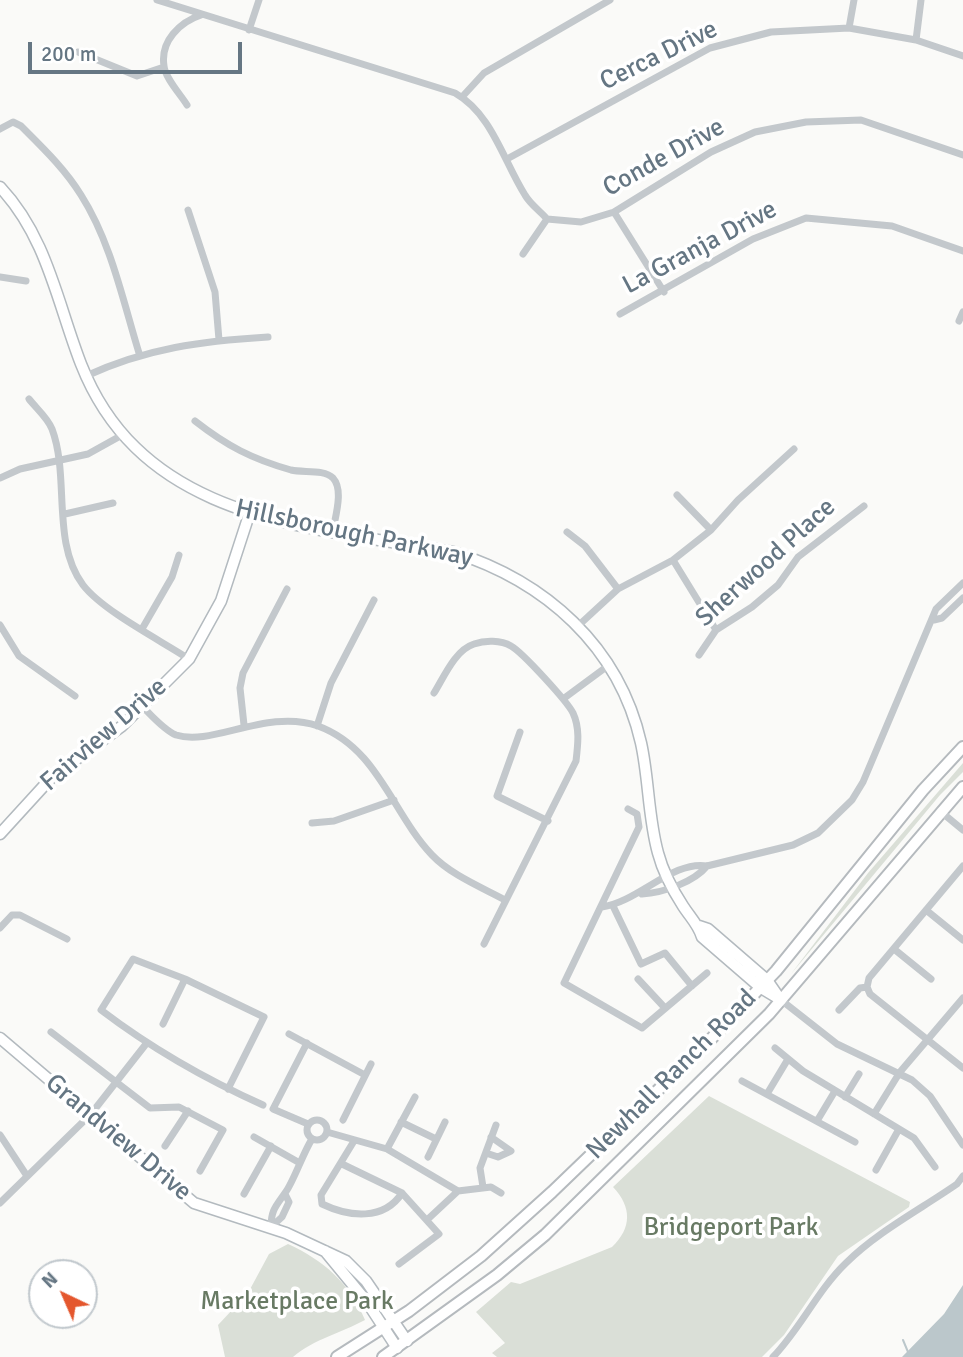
<!DOCTYPE html>
<style>
body{margin:0}
#map{position:relative;width:963px;height:1357px;overflow:hidden;background:#fafaf8;font-family:Signika,sans-serif}
canvas{display:block}
.north{position:absolute;left:28px;top:1259px;width:70px;height:70px;box-sizing:border-box;background:#fff;border:2px solid #c1c8cd;border-radius:50%;rotate:316deg;font-size:19px;font-weight:700;line-height:28px;text-align:center;color:#657683}
.north::after{content:'';display:block;margin:auto;width:24px;height:32px;background:#e4572e;clip-path:polygon(50% 0,100% 100%,50% 72%,0 100%)}
.scale{position:absolute;left:28px;top:42px;width:214px;height:32px;box-sizing:border-box;border:4px solid #657683;border-top:0;padding-left:9px;font-size:21px;line-height:24px;white-space:nowrap;color:#657683;-webkit-text-stroke:5px #fff;paint-order:stroke}
</style>
<div id="map">
<canvas width="963" height="1357"></canvas>
<div class="north">N</div>
<div class="scale">200 m</div>
</div>
<script>
const ctx = document.querySelector('canvas').getContext('2d');
ctx.lineJoin = 'round';
function paint(path, color) { ctx.fillStyle = color; ctx.fill(path, 'evenodd'); }
function trace(path, color, width, dash) { ctx.strokeStyle = color; ctx.lineWidth = width; ctx.lineCap = dash ? 'butt' : 'round'; ctx.setLineDash(dash || []); ctx.stroke(path); }
function drawText(font, color, halo, rows, align = 'center') {
  ctx.font = font + ' Signika,sans-serif'; ctx.lineWidth = 7; ctx.setLineDash([]); ctx.textBaseline = 'middle'; ctx.strokeStyle = halo; ctx.fillStyle = color; for (const [text, x, y, turn = 0] of rows) {
    ctx.save(); ctx.translate(x, y); ctx.rotate((+turn || 0) * Math.PI / 180); ctx.textAlign = isNaN(turn) ? turn : align; if (halo) ctx.strokeText(text, 0, 0); ctx.fillText(text, 0, 0); ctx.restore();
  }
}
const green = new Path2D(`
 M 963,763 L 963,772 L 940,795 L 791,974 L 868,873 Z
 M 709,1096 L 910,1202 L 909,1207 L 838,1256 L 784,1335 L 762,1357 L 497,1357 L 492,1353 L 505,1343 L 476,1312 L 511,1282 L 520,1284 L 612,1247 C 632,1228 632,1207 613,1187 Z
 M 288,1244 C 323,1260 350,1283 365,1320 C 341,1333 314,1339 293,1357 L 225,1357 L 218,1325 L 248,1293 L 269,1254 Z`);
const water = new Path2D(`
 M 963,1285 L 963,1357 L 902,1357 L 944,1314 Z`);
const stream = new Path2D(`
 M 903,1340 L 908,1352`);
const street = new Path2D(`
 M 157,0 L 455,93 C 492,114 503,160 525,195 C 530,204 540,211 547,219
 M 849,28 L 854,0
 M 249,30 L 259,0
 M 916,40 L 921,0
 M 78,52 L 137,76 L 164,67
 M 462,97 L 484,73 L 610,0
 M 187,105 C 181,95 165,78 164,66 C 160,41 180,22 201,15
 M 0,129 L 13,122 L 21,126 C 43,148 65,169 81,195 C 111,242 123,301 139,353
 M 507,159 L 710,48 L 771,32 L 849,28 L 916,40 L 963,56
 M 188,210 L 215,292 L 219,340
 M 614,212 L 664,292
 M 547,219 L 581,222 L 614,212 L 711,152 L 755,132 L 806,122 L 861,120 L 963,155
 M 523,254 L 547,219
 M 0,277 L 26,281
 M 620,314 L 753,239 L 806,218 L 892,226 L 963,251
 M 959,321 L 963,312
 M 86,376 C 147,348 202,341 268,337
 M 29,399 C 36,408 48,418 52,429 C 70,477 51,542 83,585 C 103,611 160,640 189,659
 M 195,421 C 227,446 252,459 291,470 C 303,473 324,469 333,478 C 344,490 335,517 333,531
 M 0,478 L 20,469 L 88,454 L 124,434
 M 677,495 L 711,530
 M 65,514 L 113,503
 M 567,532 L 585,546 L 618,589
 M 673,560 L 716,630
 M 934,620 L 942,618 L 963,598
 M 0,625 L 19,656 L 75,696
 M 579,625 L 618,589 L 673,560 L 711,530 L 738,500 L 794,449
 M 142,629 L 172,577 L 179,555
 M 699,655 L 716,630 L 752,607 L 778,585 L 798,557 L 864,506
 M 434,693 C 444,677 455,650 474,644 C 485,640 501,640 511,646 C 522,652 567,701 573,713 C 580,728 578,744 576,761 L 484,944
 M 563,699 L 609,665
 M 143,707 C 152,716 164,730 176,735 C 212,747 267,708 318,726 C 378,748 392,813 432,855 C 451,875 481,887 505,900
 M 244,725 L 240,688 L 243,673 L 287,589
 M 317,726 L 331,683 L 374,600
 M 520,732 L 497,796 L 548,821
 M 628,809 L 637,814 L 639,827 L 564,983 L 642,1028 L 707,973
 M 940,811 L 963,830
 M 312,823 L 334,821 L 394,800
 M 642,894 C 663,893 694,882 707,866
 M 613,906 L 641,964 L 665,953 L 692,986
 M 602,907 C 638,902 673,860 707,866 L 793,845 L 818,833 L 852,800 L 863,782 L 936,609 L 963,583
 M 926,910 L 963,940
 M 0,928 L 12,915 L 20,915 L 67,939
 M 894,949 L 931,979
 M 638,979 L 665,1008
 M 867,987 L 869,978 L 963,866
 M 867,987 L 870,994 L 963,1068
 M 781,1000 L 837,1044 L 912,1080 L 930,1096 L 963,1145
 M 839,1010 L 860,988 L 867,987
 M 163,1024 L 185,979
 M 51,1032 L 150,1108 L 179,1107 L 223,1130 L 200,1171
 M 289,1034 L 365,1075
 M 307,1043 L 273,1109 L 308,1124
 M 775,1048 L 803,1071 L 914,1138 L 935,1167
 M 742,1081 L 855,1142
 M 228,1089 L 264,1017 L 185,979 L 133,959 L 101,1010 C 151,1048 205,1079 263,1105
 M 767,1094 L 788,1059
 M 845,1097 L 859,1074
 M 874,1114 L 900,1072 L 963,998
 M307 1130a10 10 0 1 1 20 0a10 10 0 1 1-20 0Z
 M 343,1120 L 371,1064
 M 817,1121 L 835,1091
 M 401,1122 L 436,1139
 M 327,1132 L 387,1149 L 458,1191 L 491,1187 L 501,1193
 M 0,1135 L 27,1176
 M 254,1137 L 298,1162
 M 354,1141 L 321,1195 L 322,1204 C 349,1217 384,1221 402,1193
 M 165,1146 L 188,1111
 M 387,1149 L 415,1097
 M 486,1153 L 498,1157 L 511,1151 L 491,1137
 M 428,1157 L 445,1122
 M 342,1164 L 402,1193 L 439,1234 L 399,1264
 M 876,1170 L 899,1129
 M 483,1187 L 480,1168 L 496,1125
 M 244,1194 L 271,1146
 M 0,1203 L 91,1114 L 146,1044
 M 428,1219 L 458,1191
 M 271,1227 C 271,1210 276,1206 285,1193 C 293,1183 303,1153 312,1139
 M 271,1227 L 282,1217 L 289,1202 L 285,1194
 M 773,1357 C 801,1328 817,1291 846,1263 C 877,1232 921,1209 957,1184 L 963,1176`);
const secondary = new Path2D(`
 M 0,187 C 47,237 57,302 81,364 C 143,522 310,527 453,552 C 545,581 619,646 641,743 C 649,779 648,817 658,853 C 663,872 672,889 683,906 C 690,917 698,924 702,937 L 761,988 L 781,1000
 M 0,834 L 52,777 L 122,726 L 189,659 L 221,601 L 249,515
 M 699,926 L 708,929 L 767,980 L 778,996
 M 0,1038 L 194,1203 L 286,1233 L 346,1261 L 366,1281 L 407,1341
 M 325,1251 L 367,1302 L 397,1348`);
const primary = new Path2D(`
 M 337,1357 L 409,1311 L 481,1256 L 552,1192 L 710,1040 L 776,971 L 923,790 L 963,747
 M 383,1357 L 497,1275 L 545,1235 L 769,1014 L 963,787`);
const streetNames = [
 ["Cerca Drive",659,56,-26],
 ["Conde Drive",664,158,-29],
 ["La Granja Drive",700,248,-28],
 ["Hillsborough Parkway",354,534,12],
 ["Sherwood Place",766,563,-42],
 ["Fairview Drive",104,735,-41],
 ["Newhall Ranch Road",672,1075,-45],
 ["Grandview Drive",118,1138,40]
];
const parkNames = [
 ["Bridgeport Park",731,1228],
 ["Marketplace Park",297,1302]
];
paint(green, '#dadfd7');
paint(water, '#bbc7cb');
trace(stream, '#bbc7cb', 2);
trace(secondary, '#b3babf', 13);
trace(primary, '#b5babe', 14);
trace(street, '#c3c8cc', 7);
trace(secondary, '#fff', 10);
trace(primary, '#fff', 10);
drawText('26px', '#657683', '#fff', streetNames);
drawText('26px', '#687a64', '#fff', parkNames);
</script>
